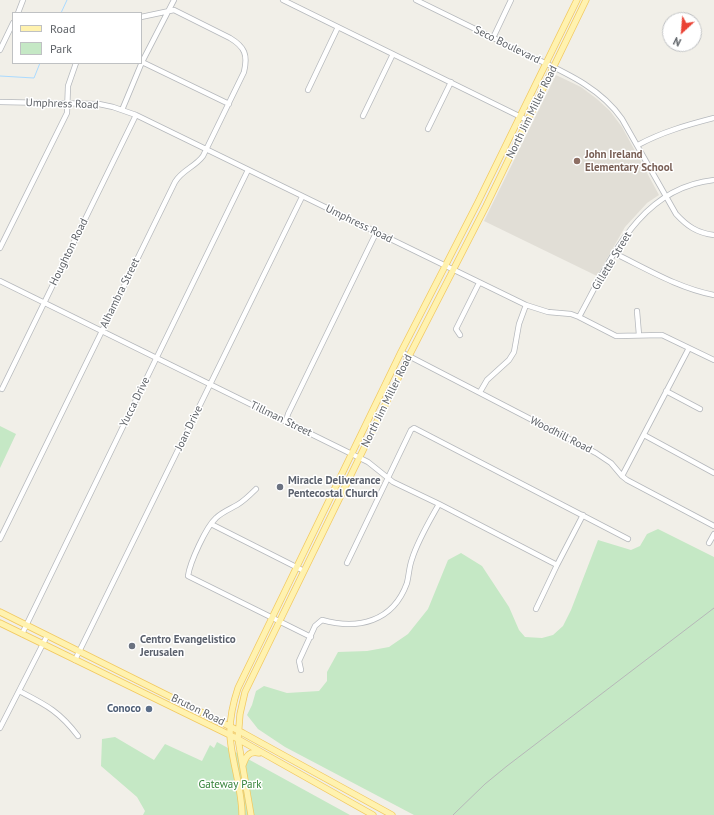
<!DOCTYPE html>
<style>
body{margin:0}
#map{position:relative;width:714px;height:815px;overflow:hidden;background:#f1efe8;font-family:"PT Sans",sans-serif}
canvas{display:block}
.legend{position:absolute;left:12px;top:12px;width:130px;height:52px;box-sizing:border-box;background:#fff;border:1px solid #bfc1c3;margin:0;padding:5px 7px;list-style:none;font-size:12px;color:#5f6368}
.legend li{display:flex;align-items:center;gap:8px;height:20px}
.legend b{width:20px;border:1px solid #bfc1c3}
.north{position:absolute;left:662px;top:12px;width:40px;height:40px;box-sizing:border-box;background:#fff;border:1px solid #bfc1c3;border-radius:50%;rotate:206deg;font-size:11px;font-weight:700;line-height:16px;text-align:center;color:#5f6368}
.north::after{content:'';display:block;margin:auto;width:14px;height:18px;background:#ea4335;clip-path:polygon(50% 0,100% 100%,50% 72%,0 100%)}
</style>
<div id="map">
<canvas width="714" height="815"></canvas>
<ul class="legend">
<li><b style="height:5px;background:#fff2af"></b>Road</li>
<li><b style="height:11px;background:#c5e8c5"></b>Park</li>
</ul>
<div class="north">N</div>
</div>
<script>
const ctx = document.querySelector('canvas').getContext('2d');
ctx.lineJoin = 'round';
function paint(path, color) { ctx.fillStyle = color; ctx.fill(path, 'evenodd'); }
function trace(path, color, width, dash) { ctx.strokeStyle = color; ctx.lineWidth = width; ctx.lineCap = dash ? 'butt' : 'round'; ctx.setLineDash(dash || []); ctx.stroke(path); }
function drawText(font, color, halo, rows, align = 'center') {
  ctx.font = font + ' "PT Sans",sans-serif'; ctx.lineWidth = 3; ctx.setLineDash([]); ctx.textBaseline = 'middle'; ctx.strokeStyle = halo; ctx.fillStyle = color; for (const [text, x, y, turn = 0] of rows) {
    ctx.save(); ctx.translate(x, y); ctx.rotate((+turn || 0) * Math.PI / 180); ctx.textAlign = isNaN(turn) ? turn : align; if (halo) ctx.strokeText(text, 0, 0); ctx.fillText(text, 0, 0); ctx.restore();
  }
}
const education = new Path2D(`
 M 556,75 L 581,87 L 597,99 L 610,111 L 622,127 L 659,195 L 647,203 L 625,227 L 597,276 L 484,221 Z`);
const green = new Path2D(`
 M 0,426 L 16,434 L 0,468 Z
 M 658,529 L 714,557 L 714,815 L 414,815 L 285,747 L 258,729 L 247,715 L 252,705 L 256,691 L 264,686 L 287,693 L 319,691 L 327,681 L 327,672 L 338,652 L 367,651 L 389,647 L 408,634 L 428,609 L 448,560 L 461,553 L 482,566 L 509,607 L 519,630 L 525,637 L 542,638 L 553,635 L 563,626 L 571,610 L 598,540 L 631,550 L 640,546 L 647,534 Z
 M 115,737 L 154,760 L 165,744 L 202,761 L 210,745 L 214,748 L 217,742 L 350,815 L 143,815 L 145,811 L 137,797 L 101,766 L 102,739 Z`);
const stream = new Path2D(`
 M 61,13 L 67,0
 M 0,76 L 34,78 L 40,63`);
const minor = new Path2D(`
 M 283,0 L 527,120
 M 416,0 C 451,17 485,34 520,51 C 556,69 598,84 622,119 L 676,214 C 687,226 697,233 714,235
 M 18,13 L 23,0
 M 493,38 L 511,0
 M 0,50 L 13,23
 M 142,62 L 229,104
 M 308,90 L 338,27
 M 0,102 L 99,104 L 113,107 L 136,115 L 526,305 L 548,312 L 571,314 L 579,317 L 616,336 L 662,335 L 714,360
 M 122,110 L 142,62 L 174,0
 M 363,116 L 393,54
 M 428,129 L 451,82
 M 638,145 C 662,132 687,125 714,118
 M 0,248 L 67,113 L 68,86 L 76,63
 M 614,253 C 647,269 678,288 714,295
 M 0,281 L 368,462 L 393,482 L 439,504 L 557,565
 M 637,311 L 639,335
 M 579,317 C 611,259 639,188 714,180
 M 460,335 L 456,329 L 479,283
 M 401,352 L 596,453 L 611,463 L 622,476 L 627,480 L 714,526
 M 2,389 L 136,115
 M 666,391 L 700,409
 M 480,392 L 487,380 L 509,360 L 514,352 L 519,324 L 526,305
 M 286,421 L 288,414 L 376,233
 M 644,435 L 714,473
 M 622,476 L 689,348
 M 256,489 C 250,495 244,501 237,505 C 230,509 222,512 216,518 C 206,527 190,562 188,576 L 311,637
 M 211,524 L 304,571
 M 0,539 L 175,182 C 182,170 195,167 203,156 L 244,72 C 248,55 245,47 230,38 L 174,10 L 141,17
 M 709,543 L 714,534
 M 347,563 L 411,430 L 414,428 L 628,539
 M 536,609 L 557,565 L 583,515
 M 22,634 L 248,170
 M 75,660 L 302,197
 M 301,670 L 299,661 L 315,626 L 322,620 C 358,630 393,622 407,583 C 409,575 409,567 412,559 C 418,540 429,522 439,504
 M 19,691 C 46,705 59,711 78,736
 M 0,728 L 47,636`);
const major = new Path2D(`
 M 0,612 L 243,733 L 392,815
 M 0,623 L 238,739 L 373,815
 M 243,765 C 246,756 249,751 259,753
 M 242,815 C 242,791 234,769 231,745 C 228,726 232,706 238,688 L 401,352 L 478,202 L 577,0
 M 251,815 L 238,739 L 240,714 L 245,692 L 409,356 L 486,206 L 586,0`);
const tram = new Path2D(`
 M 453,815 L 485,784 L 507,766 L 714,608`);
const markers = [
 [577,161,4,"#8d6e63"],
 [280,487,4,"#6b7280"],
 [132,646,4,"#6b7280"],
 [149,709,4,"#5c6f8a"]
];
const streetNames = [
 ["Seco Boulevard",507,45,26],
 ["Umphress Road",62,104,2],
 ["North Jim Miller Road",532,112,-64],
 ["Umphress Road",359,224,26],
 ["Houghton Road",69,252,-64],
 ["Gillette Street",612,261,-59],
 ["Alhambra Street",120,293,-64],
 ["North Jim Miller Road",387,401,-64],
 ["Yucca Drive",135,402,-64],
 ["Tillman Street",281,419,26],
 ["Joan Drive",189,428,-64],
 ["Woodhill Road",561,435,27],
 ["Bruton Road",198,710,26]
];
const educationNames = [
 ["John Ireland",585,155],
 ["Elementary School",585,168]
];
const worshipNames = [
 ["Miracle Deliverance",288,481],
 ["Pentecostal Church",288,494],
 ["Centro Evangelistico",140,640],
 ["Jerusalen",140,653]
];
const serviceNames = [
 ["Conoco",141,709]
];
const parkNames = [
 ["Gateway Park",230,785]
];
paint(education, '#e1ded6');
paint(green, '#c5e8c5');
trace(stream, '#aadaff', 1);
trace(minor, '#b5b8bc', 6);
trace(major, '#f2c960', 7);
trace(minor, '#fff', 4.5);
trace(major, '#fff2af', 5.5);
trace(tram, '#b6b7b8', 1);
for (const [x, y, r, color] of markers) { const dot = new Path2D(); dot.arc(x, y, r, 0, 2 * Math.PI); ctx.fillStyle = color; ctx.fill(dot); trace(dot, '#fff', 1.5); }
drawText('11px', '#5f6368', '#fff', streetNames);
drawText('bold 11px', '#785e54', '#fff', educationNames, 'left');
drawText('bold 11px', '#5b616d', '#fff', worshipNames, 'left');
drawText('bold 11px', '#4e5e75', '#fff', serviceNames, 'right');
drawText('11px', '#348238', '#fff', parkNames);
</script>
